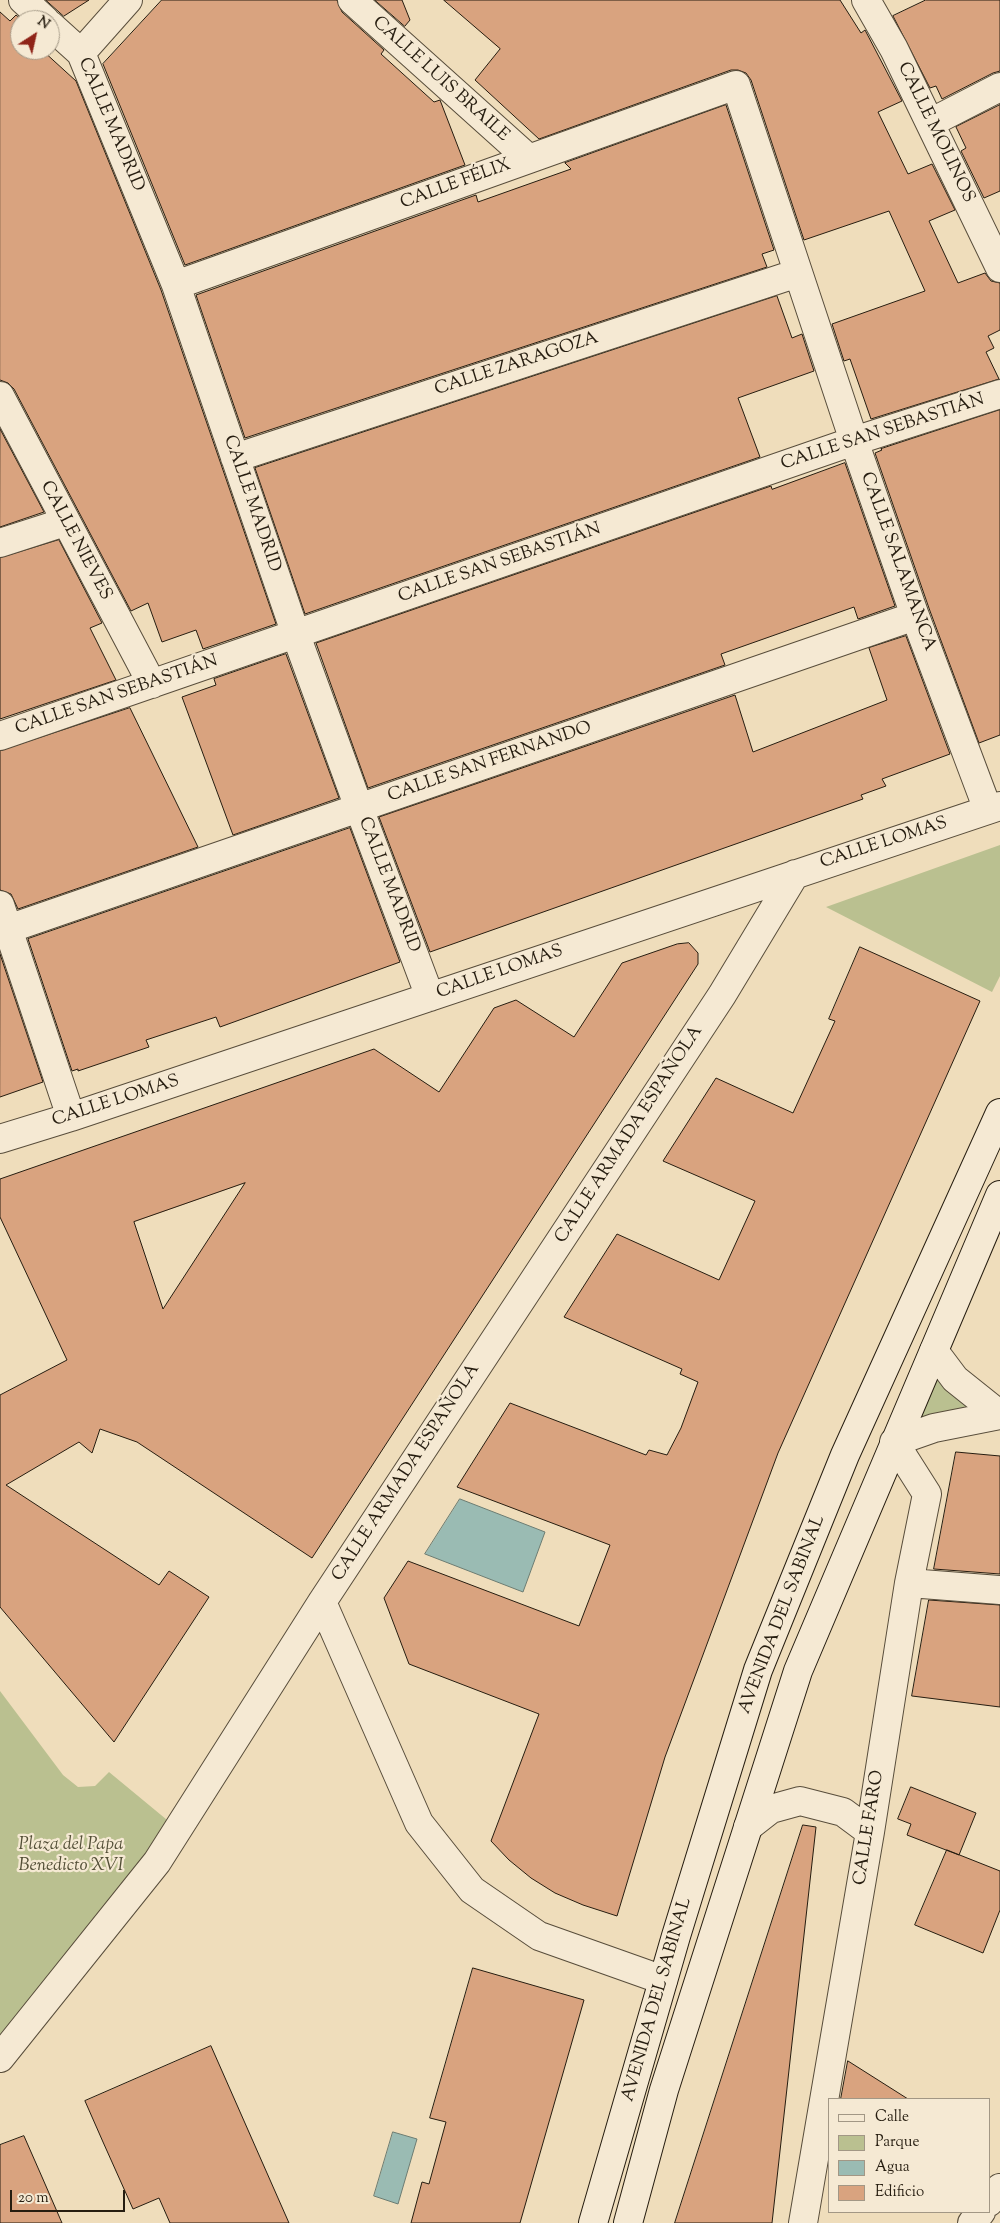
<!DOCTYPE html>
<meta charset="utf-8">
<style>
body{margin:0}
#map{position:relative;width:1000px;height:2223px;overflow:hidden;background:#efddbb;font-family:"Sorts Mill Goudy",serif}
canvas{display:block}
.legend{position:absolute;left:828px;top:2098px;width:162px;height:115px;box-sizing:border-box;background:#f5e9d3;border:1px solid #a29785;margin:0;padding:6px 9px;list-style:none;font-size:15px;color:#261d10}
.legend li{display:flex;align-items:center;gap:10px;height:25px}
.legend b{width:25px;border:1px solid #a29785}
.north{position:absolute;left:10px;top:10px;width:50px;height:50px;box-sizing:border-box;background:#f5e9d3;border:1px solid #a29785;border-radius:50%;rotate:35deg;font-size:14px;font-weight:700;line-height:20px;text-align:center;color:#261d10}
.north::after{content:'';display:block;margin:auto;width:18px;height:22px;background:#8f2418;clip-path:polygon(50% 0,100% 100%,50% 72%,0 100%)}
.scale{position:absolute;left:10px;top:2190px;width:115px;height:22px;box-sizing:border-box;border:2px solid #261d10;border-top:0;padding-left:6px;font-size:15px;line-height:18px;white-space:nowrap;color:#261d10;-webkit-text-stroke:4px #f5e9d3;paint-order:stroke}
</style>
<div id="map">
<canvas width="1000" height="2223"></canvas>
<ul class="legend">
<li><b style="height:6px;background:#f5e9d3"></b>Calle</li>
<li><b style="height:14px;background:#bac090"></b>Parque</li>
<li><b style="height:14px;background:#9abbb3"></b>Agua</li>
<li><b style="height:14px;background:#d9a37f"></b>Edificio</li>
</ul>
<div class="north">N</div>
<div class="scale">20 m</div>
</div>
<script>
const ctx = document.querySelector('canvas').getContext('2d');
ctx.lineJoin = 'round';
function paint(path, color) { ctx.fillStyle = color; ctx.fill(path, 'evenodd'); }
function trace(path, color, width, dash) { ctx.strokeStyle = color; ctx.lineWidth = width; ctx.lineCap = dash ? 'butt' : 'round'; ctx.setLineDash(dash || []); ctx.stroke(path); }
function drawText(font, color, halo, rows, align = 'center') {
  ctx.font = font + ' "Sorts Mill Goudy",serif'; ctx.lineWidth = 4.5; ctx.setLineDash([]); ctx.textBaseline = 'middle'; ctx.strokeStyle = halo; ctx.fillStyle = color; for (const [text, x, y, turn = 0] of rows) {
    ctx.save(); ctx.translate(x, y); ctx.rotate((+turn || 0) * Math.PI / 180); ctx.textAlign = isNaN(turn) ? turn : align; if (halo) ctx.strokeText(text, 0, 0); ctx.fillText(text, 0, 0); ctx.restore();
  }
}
const green = new Path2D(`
 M 1000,845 L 1000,976 L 992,992 L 826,907 Z
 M 935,1364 L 985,1411 L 906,1431 Z
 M 0,1691 L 63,1775 L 78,1787 L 95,1786 L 109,1772 L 178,1829 L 0,2058 Z`);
const water = new Path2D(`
 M 460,1499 L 545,1532 L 523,1592 L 425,1554 Z
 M 393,2132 L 417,2139 L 398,2204 L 374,2196 Z`);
const building = new Path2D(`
 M 46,0 L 89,0 L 64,16 Z
 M 162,0 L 337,0 L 342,12 L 384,50 L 381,54 L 434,102 L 440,100 L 465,165 L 185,265 L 103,64 Z
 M 375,0 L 402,0 L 410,20 L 405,26 Z
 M 444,0 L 840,0 L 861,33 L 865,30 L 902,101 L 878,112 L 908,174 L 932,164 L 955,210 L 929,221 L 958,283 L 985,273 L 991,281 L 1000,283 L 1000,330 L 988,336 L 994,348 L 986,352 L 999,379 L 871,419 L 850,359 L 844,361 L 832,324 L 925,291 L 889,211 L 804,240 L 751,80 L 746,73 L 738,70 L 731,70 L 539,139 L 475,80 L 500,49 Z
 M 926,0 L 1000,0 L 1000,71 L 993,73 L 942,99 L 936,86 L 930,88 L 893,16 Z
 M 0,12 L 10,21 L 16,15 L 22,20 L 20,20 L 20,50 L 42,50 L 76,81 L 161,290 L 276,624 L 203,649 L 196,630 L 162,642 L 148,603 L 131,611 L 14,389 L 8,383 L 0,380 Z
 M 726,105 L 774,250 L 762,254 L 767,267 L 245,438 L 196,295 L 476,195 L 478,202 L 571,169 L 565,163 Z
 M 1000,105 L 1000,191 L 984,198 L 961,151 L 966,148 L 956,127 Z
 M 777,296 L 792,338 L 802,334 L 814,371 L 738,398 L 760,457 L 305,614 L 255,468 Z
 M 1000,410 L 1000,735 L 979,743 L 930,611 L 875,453 L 882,450 L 881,449 Z
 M 0,429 L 44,512 L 0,527 Z
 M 845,463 L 895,606 L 858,619 L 854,607 L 721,654 L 725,665 L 368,788 L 316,643 L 771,486 L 772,489 Z
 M 59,540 L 102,623 L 90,628 L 116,680 L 0,719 L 0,558 Z
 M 906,636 L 950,754 L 882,779 L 886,786 L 861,795 L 863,799 L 430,952 L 379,817 L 735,695 L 753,752 L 887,700 L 869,648 Z
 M 286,654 L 339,798 L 233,835 L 182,697 L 216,685 L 214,679 Z
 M 130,708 L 198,847 L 18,909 L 11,894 L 0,890 L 0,751 Z
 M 350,828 L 400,962 L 220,1027 L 216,1017 L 146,1040 L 149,1047 L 78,1071 L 78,1069 L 72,1071 L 28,939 Z
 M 689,943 L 698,953 L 698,964 L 312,1558 L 137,1442 L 100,1429 L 92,1453 L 79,1442 L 6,1485 L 159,1585 L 169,1571 L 209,1597 L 114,1742 L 0,1607 L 0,1395 L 67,1360 L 0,1217 L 0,1179 L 374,1049 L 439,1092 L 494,1008 L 516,1000 L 574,1037 L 622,963 L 677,944 ZM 245,1183 L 163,1309 L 134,1222 Z
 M 860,947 L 980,1001 L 778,1453 L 665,1757 L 617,1916 L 583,1905 L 555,1893 L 531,1878 L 509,1860 L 491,1841 L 539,1714 L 409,1664 L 384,1598 L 408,1561 L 579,1626 L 610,1545 L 457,1487 L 510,1403 L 646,1455 L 649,1450 L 667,1455 L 681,1428 L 698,1382 L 680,1374 L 682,1369 L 564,1317 L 617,1234 L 719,1280 L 755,1201 L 663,1161 L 716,1078 L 793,1113 L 835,1021 L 829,1019 Z
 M 0,954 L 43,1082 L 0,1097 Z
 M 956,1452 L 1000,1456 L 1000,1574 L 934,1569 Z
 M 929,1600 L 1000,1605 L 1000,1707 L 912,1696 Z
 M 911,1787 L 976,1813 L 959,1855 L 907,1835 L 911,1824 L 898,1819 Z
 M 803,1825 L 816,1827 L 772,2223 L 675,2223 Z
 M 947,1850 L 1000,1871 L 1000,1910 L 983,1953 L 915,1925 Z
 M 473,1968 L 584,2000 L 520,2223 L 411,2223 L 422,2182 L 429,2184 L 446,2122 L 430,2118 Z
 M 211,2046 L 289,2223 L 170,2223 L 159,2198 L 133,2209 L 103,2142 L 85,2101 Z
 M 848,2061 L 908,2099 L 841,2099 Z
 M 24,2136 L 42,2177 L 62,2223 L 0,2223 L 0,2145 Z`);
const street = new Path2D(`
 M 23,0 L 45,20
 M 352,0 L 529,159
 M 866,0 L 894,49 L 1000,268
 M 50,25 L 81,53 L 176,285 L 296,635 L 359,808 L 430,997
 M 81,53 L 128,0
 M 930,123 L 1000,87
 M 176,285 L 736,85 L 854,441 L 915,616 L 988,810
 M 0,396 L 152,684
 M 235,458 L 798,273
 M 0,543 L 65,522
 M 0,736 L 854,441 L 1000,394
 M 0,905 L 71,1117
 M 8,929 L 915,616
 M 0,1139 L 71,1117 L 1000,806
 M 934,1351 L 955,1379 L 1000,1415
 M 909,1583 L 1000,1590
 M 322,1602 L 419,1823 L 472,1890 L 539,1936 L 663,1980
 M 748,1827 L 771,1809 L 800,1801 L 843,1812 L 870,1832
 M 0,2058 L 157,1862 L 322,1602 L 722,995 L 795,874
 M 989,2202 L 1000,2188
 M 803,2223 L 870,1832 L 909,1583 L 927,1494 L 894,1442 L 934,1428 L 1000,1415
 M 972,2223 L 981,2212`);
const secondary = new Path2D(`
 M 593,2223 L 676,1936 L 758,1670 L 845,1455 L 1000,1113
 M 628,2223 L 664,2090 L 798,1671 L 1000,1195`);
const streetNames = [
 ["CALLE LUIS BRAILE",440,80,42],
 ["CALLE MADRID",110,125,67],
 ["CALLE MOLINOS",935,133,64],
 ["CALLE FÉLIX",456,185,-20],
 ["CALLE ZARAGOZA",517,365,-18],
 ["CALLE SAN SEBASTIÁN",883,433,-18],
 ["CALLE MADRID",251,504,71],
 ["CALLE NIEVES",75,541,62],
 ["CALLE SALAMANCA",897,562,70],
 ["CALLE SAN SEBASTIÁN",500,564,-19],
 ["CALLE SAN SEBASTIÁN",117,696,-19],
 ["CALLE SAN FERNANDO",490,763,-19],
 ["CALLE LOMAS",884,844,-18],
 ["CALLE MADRID",388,885,69],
 ["CALLE LOMAS",500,973,-19],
 ["CALLE LOMAS",116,1102,-18],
 ["CALLE ARMADA ESPAÑOLA",630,1135,-57],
 ["CALLE ARMADA ESPAÑOLA",407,1473,-57],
 ["AVENIDA DEL SABINAL",783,1615,-69],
 ["CALLE FARO",870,1828,-81],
 ["AVENIDA DEL SABINAL",658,2000,-74]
];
const parkNames = [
 ["Plaza del Papa",71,1846],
 ["Benedicto XVI",71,1867]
];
paint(green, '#bac090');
paint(water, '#9abbb3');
trace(water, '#6c7c72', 1);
paint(building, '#d9a37f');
trace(building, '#261d10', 1);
trace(street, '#584d3b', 30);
trace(secondary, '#261d10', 30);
trace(street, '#f5e9d3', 28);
trace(secondary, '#f5e9d3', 28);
drawText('18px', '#261d10', '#f5e9d3', streetNames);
drawText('italic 18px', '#524e36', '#f5e9d3', parkNames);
</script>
